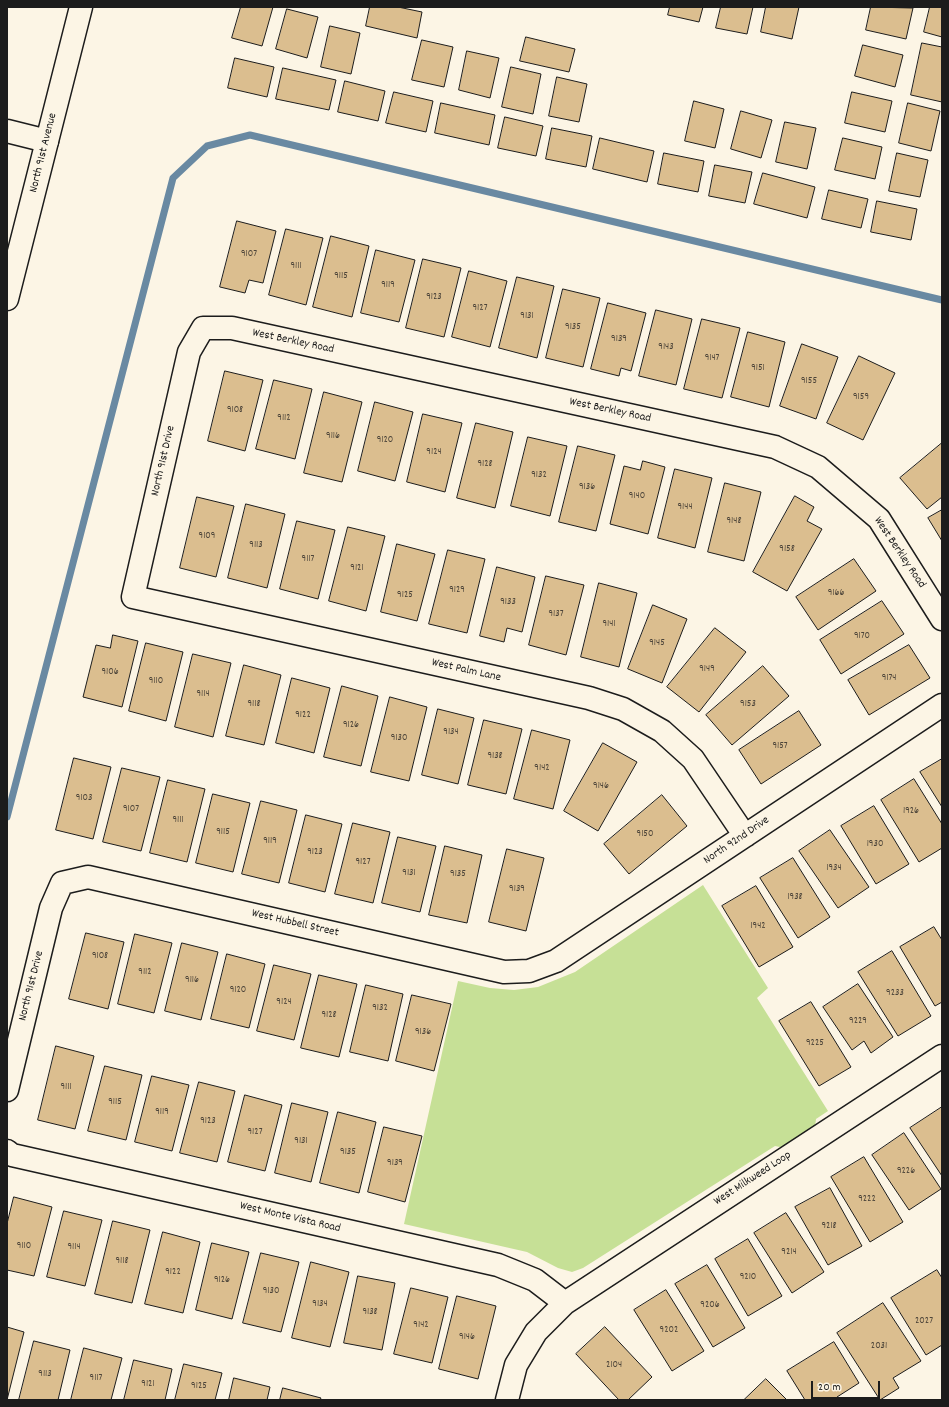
<!DOCTYPE html>
<style>
body{margin:0}
#map{position:relative;width:949px;height:1407px;overflow:hidden;background:#fcf5e5;font-family:Dekko,sans-serif}
canvas{display:block}
.frame{position:absolute;inset:0;border:8px solid #1c1c1c;pointer-events:none}
.scale{position:absolute;left:811px;top:1381px;width:69px;height:18px;box-sizing:border-box;border:2px solid #1c1c1c;border-top:0;padding-left:5px;font-size:12px;line-height:14px;white-space:nowrap;color:#1c1c1c;-webkit-text-stroke:3px #fcf5e5;paint-order:stroke}
</style>
<div id="map">
<canvas width="949" height="1407"></canvas>
<div class="frame"></div>
<div class="scale">20 m</div>
</div>
<script>
const ctx = document.querySelector('canvas').getContext('2d');
ctx.lineJoin = 'round';
function paint(path, color) { ctx.fillStyle = color; ctx.fill(path, 'evenodd'); }
function trace(path, color, width, dash) { ctx.strokeStyle = color; ctx.lineWidth = width; ctx.lineCap = dash ? 'butt' : 'round'; ctx.setLineDash(dash || []); ctx.stroke(path); }
function drawText(font, color, halo, rows, align = 'center') {
  ctx.font = font + ' Dekko,sans-serif'; ctx.lineWidth = 3; ctx.setLineDash([]); ctx.textBaseline = 'middle'; ctx.strokeStyle = halo; ctx.fillStyle = color; for (const [text, x, y, turn = 0] of rows) {
    ctx.save(); ctx.translate(x, y); ctx.rotate((+turn || 0) * Math.PI / 180); ctx.textAlign = isNaN(turn) ? turn : align; if (halo) ctx.strokeText(text, 0, 0); ctx.fillText(text, 0, 0); ctx.restore();
  }
}
const green = new Path2D(`
 M 703,885 L 768,988 L 757,998 L 828,1111 L 816,1119 L 815,1127 L 785,1148 L 775,1146 L 583,1268 L 572,1272 L 558,1268 L 527,1252 L 404,1224 L 458,981 L 490,988 L 514,990 L 538,987 L 575,972 Z`);
const stream = new Path2D(`
 M 7,817 L 173,178 L 207,146 L 250,135 L 942,300`);
const building = new Path2D(`
 M 241,7 L 273,7 L 262,46 L 232,38 Z
 M 370,7 L 398,7 L 422,12 L 417,38 L 366,26 Z
 M 670,7 L 703,7 L 699,22 L 668,15 Z
 M 721,7 L 753,7 L 747,34 L 716,28 Z
 M 766,7 L 799,7 L 792,39 L 761,32 Z
 M 871,7 L 913,8 L 906,39 L 866,30 Z
 M 930,7 L 942,7 L 942,37 L 924,32 Z
 M 287,9 L 318,17 L 307,58 L 276,49 Z
 M 330,26 L 360,33 L 351,74 L 321,67 Z
 M 526,37 L 575,49 L 569,72 L 520,61 Z
 M 422,40 L 453,47 L 444,87 L 412,80 Z
 M 922,43 L 942,47 L 942,102 L 911,95 Z
 M 863,45 L 903,55 L 895,87 L 855,76 Z
 M 467,51 L 499,58 L 490,98 L 459,90 Z
 M 235,58 L 274,67 L 267,97 L 228,88 Z
 M 511,67 L 541,74 L 533,114 L 502,107 Z
 M 283,68 L 336,80 L 329,110 L 276,99 Z
 M 557,77 L 587,84 L 579,122 L 549,116 Z
 M 345,81 L 385,91 L 378,121 L 338,112 Z
 M 394,92 L 433,101 L 426,132 L 386,123 Z
 M 852,92 L 892,101 L 885,132 L 845,123 Z
 M 694,101 L 724,109 L 715,148 L 685,141 Z
 M 441,103 L 495,115 L 489,145 L 435,133 Z
 M 908,103 L 940,111 L 931,151 L 899,143 Z
 M 741,111 L 772,120 L 761,158 L 731,149 Z
 M 505,117 L 543,126 L 536,156 L 498,148 Z
 M 785,122 L 816,128 L 807,169 L 776,162 Z
 M 552,128 L 592,136 L 586,167 L 546,159 Z
 M 600,138 L 654,151 L 647,182 L 593,169 Z
 M 843,138 L 882,147 L 875,179 L 835,170 Z
 M 664,153 L 704,161 L 698,192 L 658,184 Z
 M 897,153 L 928,160 L 920,197 L 889,191 Z
 M 715,165 L 752,172 L 745,203 L 709,196 Z
 M 763,173 L 815,187 L 807,218 L 754,204 Z
 M 829,190 L 868,199 L 861,228 L 822,219 Z
 M 877,201 L 917,209 L 911,240 L 871,232 Z
 M 237,221 L 276,231 L 263,283 L 249,280 L 245,293 L 220,287 Z
 M 286,229 L 323,238 L 306,305 L 269,295 Z
 M 331,236 L 369,246 L 352,317 L 313,307 Z
 M 376,250 L 415,260 L 399,322 L 361,313 Z
 M 423,259 L 461,268 L 444,337 L 406,328 Z
 M 469,271 L 507,281 L 490,347 L 452,337 Z
 M 517,277 L 554,286 L 537,358 L 499,348 Z
 M 563,289 L 600,298 L 583,367 L 546,358 Z
 M 608,303 L 646,313 L 631,371 L 621,368 L 619,376 L 591,369 Z
 M 656,310 L 692,319 L 676,385 L 639,376 Z
 M 702,319 L 740,328 L 722,398 L 684,389 Z
 M 748,332 L 785,342 L 769,407 L 731,397 Z
 M 802,344 L 838,357 L 816,419 L 780,406 Z
 M 859,356 L 895,373 L 863,440 L 827,423 Z
 M 225,371 L 263,380 L 245,451 L 208,441 Z
 M 274,380 L 312,389 L 295,459 L 256,449 Z
 M 324,392 L 362,402 L 342,482 L 304,473 Z
 M 375,402 L 413,412 L 395,481 L 358,471 Z
 M 423,414 L 462,423 L 445,492 L 407,482 Z
 M 476,423 L 513,432 L 495,508 L 457,498 Z
 M 528,437 L 567,446 L 550,516 L 511,506 Z
 M 942,443 L 942,497 L 927,509 L 900,478 Z
 M 578,446 L 615,455 L 596,531 L 559,522 Z
 M 643,461 L 665,467 L 648,534 L 610,524 L 624,466 L 640,470 Z
 M 675,469 L 712,478 L 695,548 L 658,538 Z
 M 725,483 L 761,492 L 744,561 L 708,552 Z
 M 795,496 L 814,507 L 807,521 L 822,529 L 787,591 L 753,572 Z
 M 197,497 L 234,506 L 216,577 L 180,568 Z
 M 246,504 L 285,514 L 267,588 L 228,578 Z
 M 942,510 L 942,541 L 928,518 Z
 M 297,521 L 335,530 L 318,599 L 280,589 Z
 M 348,527 L 385,536 L 366,611 L 329,601 Z
 M 397,544 L 435,554 L 417,621 L 381,612 Z
 M 448,550 L 485,559 L 467,633 L 429,624 Z
 M 854,559 L 876,591 L 818,630 L 796,597 Z
 M 497,567 L 535,577 L 522,632 L 507,628 L 504,642 L 480,636 Z
 M 546,576 L 584,585 L 566,655 L 529,645 Z
 M 599,583 L 637,593 L 619,667 L 581,657 Z
 M 882,601 L 904,634 L 841,674 L 820,640 Z
 M 653,605 L 687,619 L 662,683 L 628,669 Z
 M 715,628 L 746,652 L 699,712 L 667,687 Z
 M 113,635 L 138,641 L 122,707 L 83,697 L 96,645 L 110,648 Z
 M 146,643 L 183,652 L 166,721 L 129,711 Z
 M 909,645 L 930,678 L 869,715 L 848,680 Z
 M 193,654 L 231,663 L 213,737 L 175,727 Z
 M 244,665 L 281,675 L 264,745 L 226,736 Z
 M 763,666 L 789,696 L 732,745 L 706,715 Z
 M 292,678 L 330,688 L 314,753 L 276,743 Z
 M 342,686 L 378,696 L 361,766 L 324,757 Z
 M 390,697 L 427,707 L 409,781 L 371,772 Z
 M 438,709 L 474,718 L 458,784 L 422,775 Z
 M 799,711 L 821,745 L 761,784 L 739,750 Z
 M 484,720 L 522,729 L 506,794 L 468,785 Z
 M 532,730 L 570,740 L 553,809 L 514,799 Z
 M 603,743 L 637,762 L 598,831 L 564,811 Z
 M 74,758 L 111,767 L 93,839 L 56,830 Z
 M 942,759 L 942,807 L 920,772 Z
 M 122,768 L 160,777 L 141,851 L 103,842 Z
 M 914,779 L 942,824 L 942,848 L 919,862 L 881,800 Z
 M 168,780 L 205,789 L 187,862 L 150,853 Z
 M 213,794 L 250,803 L 233,872 L 196,863 Z
 M 662,795 L 687,826 L 629,874 L 604,844 Z
 M 261,801 L 297,810 L 279,883 L 242,874 Z
 M 874,806 L 909,864 L 876,884 L 841,826 Z
 M 306,815 L 342,824 L 325,892 L 289,883 Z
 M 353,823 L 390,832 L 373,903 L 335,894 Z
 M 830,830 L 869,887 L 838,908 L 799,851 Z
 M 398,837 L 436,846 L 420,912 L 382,903 Z
 M 445,846 L 482,855 L 467,923 L 429,915 Z
 M 507,849 L 544,858 L 526,931 L 489,922 Z
 M 793,858 L 830,917 L 798,938 L 760,878 Z
 M 756,886 L 793,947 L 759,967 L 722,906 Z
 M 934,927 L 942,940 L 942,1002 L 935,1006 L 900,947 Z
 M 86,933 L 124,942 L 108,1009 L 69,999 Z
 M 135,934 L 172,943 L 154,1013 L 118,1004 Z
 M 182,943 L 218,952 L 201,1020 L 165,1011 Z
 M 892,951 L 931,1016 L 898,1036 L 858,972 Z
 M 227,954 L 265,964 L 249,1028 L 211,1019 Z
 M 274,965 L 311,974 L 294,1040 L 257,1031 Z
 M 319,975 L 357,984 L 339,1057 L 301,1048 Z
 M 858,984 L 893,1037 L 871,1053 L 864,1041 L 852,1050 L 823,1007 Z
 M 366,985 L 403,994 L 388,1061 L 350,1052 Z
 M 412,995 L 451,1004 L 434,1071 L 396,1061 Z
 M 811,1002 L 851,1067 L 819,1086 L 779,1021 Z
 M 56,1046 L 94,1056 L 75,1129 L 38,1120 Z
 M 105,1066 L 142,1075 L 126,1140 L 88,1131 Z
 M 152,1076 L 189,1085 L 172,1151 L 135,1142 Z
 M 199,1082 L 235,1091 L 217,1162 L 180,1153 Z
 M 245,1095 L 282,1105 L 265,1171 L 228,1162 Z
 M 292,1103 L 328,1112 L 311,1182 L 275,1173 Z
 M 942,1107 L 942,1176 L 910,1128 Z
 M 338,1112 L 376,1122 L 359,1193 L 320,1183 Z
 M 384,1127 L 422,1136 L 405,1202 L 368,1192 Z
 M 904,1133 L 941,1189 L 909,1210 L 872,1155 Z
 M 864,1157 L 903,1222 L 870,1242 L 831,1177 Z
 M 830,1188 L 862,1246 L 828,1265 L 795,1207 Z
 M 14,1197 L 52,1207 L 34,1276 L 7,1270 L 7,1224 Z
 M 64,1211 L 102,1220 L 85,1286 L 47,1277 Z
 M 786,1213 L 824,1272 L 792,1293 L 754,1233 Z
 M 113,1221 L 150,1230 L 132,1303 L 95,1294 Z
 M 163,1232 L 200,1242 L 183,1313 L 145,1304 Z
 M 748,1239 L 782,1296 L 748,1316 L 715,1259 Z
 M 212,1243 L 249,1252 L 232,1319 L 196,1310 Z
 M 261,1253 L 299,1262 L 281,1332 L 243,1323 Z
 M 311,1262 L 349,1272 L 330,1347 L 292,1338 Z
 M 707,1265 L 745,1328 L 713,1347 L 675,1284 Z
 M 937,1270 L 942,1278 L 942,1345 L 926,1355 L 891,1298 Z
 M 358,1276 L 395,1283 L 382,1350 L 344,1343 Z
 M 411,1288 L 448,1297 L 432,1363 L 394,1354 Z
 M 666,1290 L 704,1351 L 672,1371 L 634,1310 Z
 M 457,1296 L 496,1306 L 478,1379 L 439,1369 Z
 M 883,1303 L 921,1361 L 893,1378 L 899,1388 L 880,1400 L 837,1333 Z
 M 7,1327 L 24,1332 L 7,1400 Z
 M 605,1327 L 652,1377 L 628,1400 L 619,1400 L 576,1354 Z
 M 34,1341 L 70,1350 L 58,1400 L 19,1400 Z
 M 834,1342 L 859,1383 L 837,1397 L 839,1400 L 805,1400 L 787,1371 Z
 M 84,1348 L 122,1358 L 111,1400 L 71,1400 Z
 M 134,1360 L 172,1369 L 165,1400 L 124,1400 Z
 M 184,1364 L 222,1373 L 215,1400 L 175,1400 Z
 M 234,1378 L 270,1387 L 267,1400 L 229,1400 Z
 M 766,1379 L 787,1400 L 744,1400 Z
 M 283,1388 L 321,1398 L 320,1400 L 280,1400 Z`);
const minor = new Path2D(`
 M 7,131 L 47,141
 M 745,836 L 693,759 L 662,731 L 623,709 L 589,698 L 133,597 L 189,352 L 203,328 L 232,328 L 775,447 L 818,467 L 879,519 L 942,619
 M 7,1090 L 51,908 L 62,883 L 88,877 L 504,972 L 529,971 L 556,961 L 942,705
 M 7,1151 L 12,1155 L 498,1265 L 535,1280 L 565,1303
 M 507,1400 L 516,1365 L 536,1332 L 565,1303 L 942,1056`);
const secondary = new Path2D(`
 M 7,299 L 81,7`);
const numberNames = [
 ["9107",249,255],
 ["9111",296,267],
 ["9115",341,277],
 ["9119",388,286],
 ["9123",434,298],
 ["9127",480,309],
 ["9131",527,317],
 ["9135",573,328],
 ["9139",619,340],
 ["9143",666,348],
 ["9147",712,359],
 ["9151",758,369],
 ["9155",809,382],
 ["9159",861,398],
 ["9108",235,411],
 ["9112",284,419],
 ["9116",333,437],
 ["9120",385,441],
 ["9124",434,453],
 ["9128",485,465],
 ["9132",539,476],
 ["9136",587,488],
 ["9140",637,497],
 ["9144",685,508],
 ["9148",734,522],
 ["9109",207,537],
 ["9113",256,546],
 ["9158",787,550],
 ["9117",308,560],
 ["9121",357,569],
 ["9129",457,591],
 ["9166",836,594],
 ["9125",405,596],
 ["9133",508,603],
 ["9137",556,615],
 ["9141",609,625],
 ["9170",862,637],
 ["9145",657,644],
 ["9149",707,670],
 ["9106",110,673],
 ["9174",889,679],
 ["9110",156,682],
 ["9114",203,695],
 ["9118",254,705],
 ["9153",748,705],
 ["9122",303,716],
 ["9126",351,726],
 ["9134",451,733],
 ["9130",399,739],
 ["9157",780,747],
 ["9138",495,757],
 ["9142",542,769],
 ["9146",601,787],
 ["9103",84,799],
 ["9107",131,810],
 ["1926",911,812],
 ["9111",178,821],
 ["9115",223,833],
 ["9150",645,835],
 ["9119",270,842],
 ["1930",875,845],
 ["9123",315,853],
 ["9127",363,863],
 ["1934",834,869],
 ["9131",409,874],
 ["9135",458,875],
 ["9139",517,890],
 ["1938",795,898],
 ["1942",758,927],
 ["9108",100,957],
 ["9112",145,973],
 ["9116",192,981],
 ["9120",238,991],
 ["9233",895,994],
 ["9124",284,1003],
 ["9132",380,1009],
 ["9128",329,1016],
 ["9229",858,1022],
 ["9136",423,1033],
 ["9225",815,1044],
 ["9111",66,1088],
 ["9115",115,1103],
 ["9119",162,1113],
 ["9123",208,1122],
 ["9127",255,1133],
 ["9131",301,1142],
 ["9135",348,1153],
 ["9139",395,1164],
 ["9226",906,1172],
 ["9222",867,1200],
 ["9218",829,1227],
 ["9110",24,1247],
 ["9114",74,1248],
 ["9214",789,1253],
 ["9118",122,1262],
 ["9122",173,1273],
 ["9210",748,1278],
 ["9126",222,1281],
 ["9130",271,1292],
 ["9134",320,1305],
 ["9206",710,1306],
 ["9138",370,1313],
 ["2027",924,1322],
 ["9142",421,1326],
 ["9202",669,1331],
 ["9146",467,1338],
 ["2031",879,1347],
 ["2104",614,1366],
 ["9113",45,1375],
 ["9117",96,1379],
 ["9121",148,1385],
 ["9125",199,1387]
];
const streetNames = [
 ["North 91st Avenue",44,153,-76],
 ["West Berkley Road",293,342,12],
 ["West Berkley Road",610,411,12],
 ["North 91st Drive",164,461,-77],
 ["West Berkley Road",899,553,56],
 ["West Palm Lane",466,671,13],
 ["North 92nd Drive",737,841,-34],
 ["West Hubbell Street",295,924,13],
 ["North 91st Drive",32,986,-76],
 ["West Milkweed Loop",753,1179,-33],
 ["West Monte Vista Road",290,1218,13]
];
paint(green, '#c6e096');
trace(stream, '#6989a2', 7);
paint(building, '#dbbe8f');
trace(building, '#1c1c1c', 1);
trace(minor, '#1c1c1c', 25);
trace(secondary, '#1c1c1c', 25);
trace(minor, '#fcf5e5', 22);
trace(secondary, '#fcf5e5', 22);
drawText('10px', '#4c4439', null, numberNames);
drawText('12px', '#1c1c1c', '#fcf5e5', streetNames);
</script>
